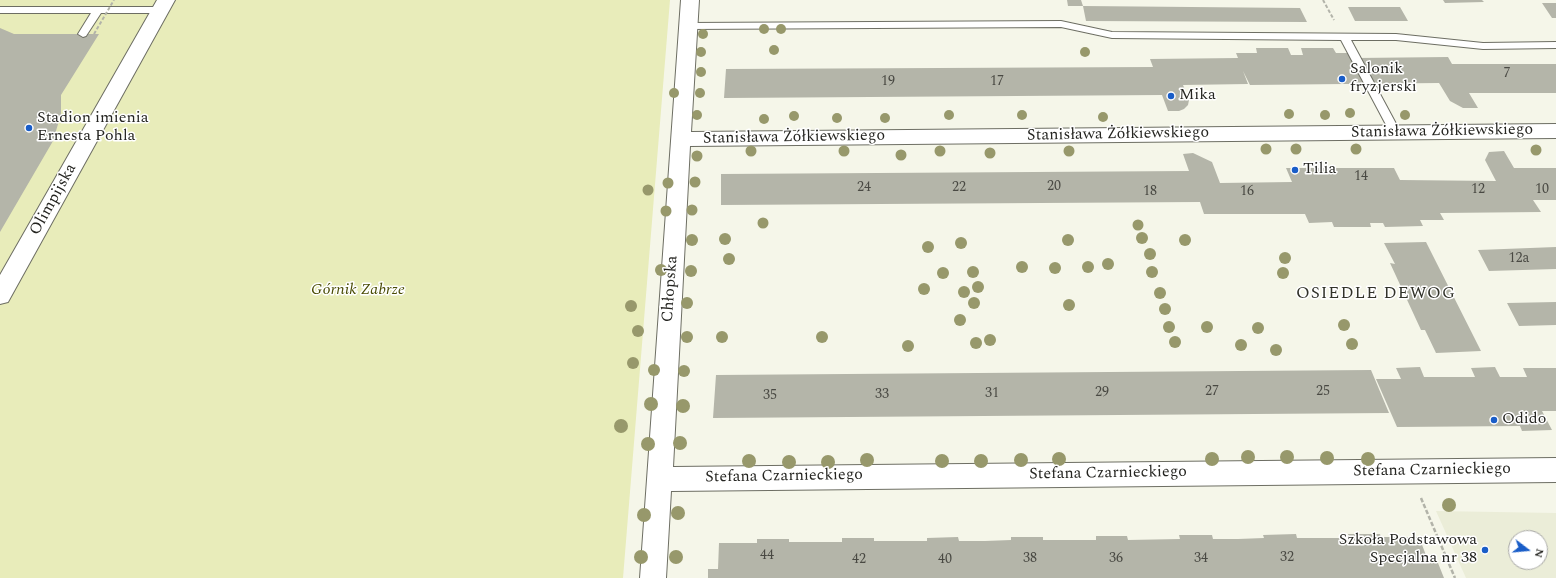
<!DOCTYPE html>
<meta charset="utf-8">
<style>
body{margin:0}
#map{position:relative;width:1556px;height:578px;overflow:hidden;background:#f5f6e9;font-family:Spectral,serif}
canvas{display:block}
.north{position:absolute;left:1508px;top:530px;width:40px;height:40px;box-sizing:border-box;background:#fff;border:1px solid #a8a8a6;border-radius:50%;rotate:106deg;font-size:11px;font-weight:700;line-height:16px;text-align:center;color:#252521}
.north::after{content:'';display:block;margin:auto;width:14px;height:18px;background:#195dc8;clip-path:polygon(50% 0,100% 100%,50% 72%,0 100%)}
</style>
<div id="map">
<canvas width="1556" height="578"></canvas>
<div class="north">N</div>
</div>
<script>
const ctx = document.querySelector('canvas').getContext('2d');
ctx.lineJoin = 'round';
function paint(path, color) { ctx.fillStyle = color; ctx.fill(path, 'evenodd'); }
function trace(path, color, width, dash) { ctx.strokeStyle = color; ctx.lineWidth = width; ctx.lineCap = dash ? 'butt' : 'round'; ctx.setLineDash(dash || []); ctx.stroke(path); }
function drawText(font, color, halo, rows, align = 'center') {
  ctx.font = font + ' Spectral,serif'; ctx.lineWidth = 3; ctx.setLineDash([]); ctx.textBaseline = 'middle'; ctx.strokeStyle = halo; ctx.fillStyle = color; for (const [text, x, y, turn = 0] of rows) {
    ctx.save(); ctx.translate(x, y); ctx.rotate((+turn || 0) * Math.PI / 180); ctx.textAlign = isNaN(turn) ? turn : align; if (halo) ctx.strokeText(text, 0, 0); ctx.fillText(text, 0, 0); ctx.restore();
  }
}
const built = new Path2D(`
 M 1436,511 L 1556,513 L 1556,578 L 1466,578 ZM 1516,538 L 1540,538 L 1540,562 L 1516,562 Z`);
const green = new Path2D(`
 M 0,0 L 670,0 L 623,578 L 0,578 Z`);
const building = new Path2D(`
 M 1067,0 L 1081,0 L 1083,6 L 1068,6 Z
 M 1443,0 L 1482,0 L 1484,2 L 1445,3 Z
 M 1542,3 L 1556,3 L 1556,18 L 1552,18 Z
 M 1083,6 L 1300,8 L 1307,22 L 1086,21 Z
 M 1348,7 L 1400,7 L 1408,21 L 1355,21 Z
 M 0,28 L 14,34 L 99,34 L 61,95 L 61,114 L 53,141 L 0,232 Z
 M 1256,48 L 1288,48 L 1291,55 L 1303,55 L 1301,48 L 1333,48 L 1336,53 L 1354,53 L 1357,58 L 1448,57 L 1452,64 L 1556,64 L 1556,93 L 1469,93 L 1478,108 L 1463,108 L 1450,101 L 1439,83 L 1250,85 L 1243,71 L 1248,84 L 1183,85 L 1189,100 L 1188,105 L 1184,109 L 1179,111 L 1168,111 L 1162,95 L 724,98 L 726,69 L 1153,67 L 1150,59 L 1238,58 L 1236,53 L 1257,53 Z
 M 1504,151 L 1514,168 L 1556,168 L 1556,200 L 1533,200 L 1541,212 L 1440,213 L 1444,220 L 1420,220 L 1423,226 L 1385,227 L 1383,223 L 1370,223 L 1371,227 L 1334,227 L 1332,222 L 1309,223 L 1305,214 L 1204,214 L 1200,202 L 721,205 L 721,174 L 1189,171 L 1183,154 L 1193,153 L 1212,162 L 1220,183 L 1292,182 L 1286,168 L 1394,168 L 1400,180 L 1496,181 L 1485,160 L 1489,152 Z
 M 1426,242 L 1481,351 L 1436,353 L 1425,330 L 1421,330 L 1390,263 L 1395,264 L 1384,243 Z
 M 1556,247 L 1556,269 L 1489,271 L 1478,250 Z
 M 1556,302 L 1556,325 L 1519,326 L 1507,303 Z
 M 1420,367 L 1424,377 L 1475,377 L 1471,368 L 1495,367 L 1500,377 L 1527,377 L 1523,368 L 1556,368 L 1556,411 L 1542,411 L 1552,430 L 1522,431 L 1520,426 L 1397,427 L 1376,379 L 1401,379 L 1396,368 Z
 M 1371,370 L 1389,413 L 713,418 L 716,375 Z
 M 1296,534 L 1297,538 L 1349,538 L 1348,534 L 1380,534 L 1381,537 L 1419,537 L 1429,563 L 1438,563 L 1444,578 L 708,578 L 708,569 L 718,569 L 719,543 L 757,543 L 757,539 L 789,539 L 789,542 L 842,542 L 842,538 L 874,538 L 874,541 L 927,541 L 927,538 L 958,537 L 959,541 L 985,541 L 1011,540 L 1011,537 L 1043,537 L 1043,540 L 1096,540 L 1096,536 L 1127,536 L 1128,540 L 1180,539 L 1179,535 L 1212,535 L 1213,539 L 1238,539 L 1264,538 L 1263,535 Z`);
const pathFar1 = new Path2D(`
 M 1323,0 L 1334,20`);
const path = new Path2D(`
 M 1421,498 L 1455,578`);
const lane = new Path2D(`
 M 0,7 L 160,7 L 165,10 L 160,13 L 101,13 L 86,36 L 83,37 L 78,34 L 91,13 L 0,13 Z
 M 1061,21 L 1112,32 L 1396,34 L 1483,43 L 1556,42 L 1556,48 L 1483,49 L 1396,40 L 1351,40 L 1401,133 L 1400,136 L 1392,136 L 1341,40 L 1112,38 L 1061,27 L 688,29 L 683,26 L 688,23 Z`);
const street = new Path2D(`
 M 157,0 L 175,0 L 8,302 L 0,304 L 0,275 Z
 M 681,0 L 699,0 L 691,132 L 1556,124 L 1556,138 L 690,146 L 673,467 L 1556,458 L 1556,482 L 671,491 L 666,578 L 640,578 Z`);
const pathBridge = new Path2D(`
 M 94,34 L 114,0`);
const trees = [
 [764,29,5],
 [781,29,5],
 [703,34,5],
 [774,50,5],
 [701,52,5],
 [1085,52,5],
 [701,72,5],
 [674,93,5],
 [700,93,5],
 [1350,113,5],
 [1289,114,5],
 [697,115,5],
 [949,115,5],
 [1022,115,5],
 [1325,115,5],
 [1405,115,5],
 [794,116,5],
 [1103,117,5],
 [837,118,5],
 [885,118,5],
 [764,119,5],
 [1266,149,5.5],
 [1296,149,5.5],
 [1356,149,5.5],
 [1536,150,5.5],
 [751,151,5.5],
 [844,151,5.5],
 [940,151,5.5],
 [1069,151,5.5],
 [990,153,5.5],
 [901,155,5.5],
 [697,156,5.5],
 [695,182,5.5],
 [668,183,5.5],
 [648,190,5.5],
 [692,210,5.5],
 [666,211,5.5],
 [763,223,5.5],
 [1138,225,5.5],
 [1142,238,6],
 [725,239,6],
 [692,240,6],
 [1068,240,6],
 [1185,240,6],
 [961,243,6],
 [928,247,6],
 [1150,254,6],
 [1285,258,6],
 [729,259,6],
 [1108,264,6],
 [1022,267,6],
 [1088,267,6],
 [1055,268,6],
 [661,270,6],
 [691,271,6],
 [973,272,6],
 [1152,272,6],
 [943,273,6],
 [1283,273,6],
 [978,287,6],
 [924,289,6],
 [964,292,6],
 [1160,293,6],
 [687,303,6],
 [974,303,6],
 [1069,305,6],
 [631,306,6],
 [1165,309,6],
 [960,320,6],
 [1344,325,6],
 [1169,327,6],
 [1207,327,6],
 [1258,328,6],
 [638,331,6],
 [687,337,6],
 [722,337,6],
 [822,337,6],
 [990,340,6],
 [1175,342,6],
 [976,343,6],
 [1352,344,6],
 [1241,345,6],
 [908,346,6],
 [1276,350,6],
 [633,363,6],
 [654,370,6],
 [684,371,6],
 [651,404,7],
 [683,406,7],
 [621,426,7],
 [680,443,7],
 [648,444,7],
 [1248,457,7],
 [1287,457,7],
 [1327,458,7],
 [1059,459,7],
 [1212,459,7],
 [1368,459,7],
 [867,460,7],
 [1021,460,7],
 [749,461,7],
 [942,461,7],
 [981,461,7],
 [789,462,7],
 [828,462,7],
 [1449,505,7],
 [678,513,7],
 [644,515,7],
 [641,557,7],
 [676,557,7]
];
const markers = [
 [1342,79,4,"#195dc8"],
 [1171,96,4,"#195dc8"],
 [29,128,4,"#195dc8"],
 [1295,170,4,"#195dc8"],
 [1494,420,4,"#195dc8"],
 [1485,550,4,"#195dc8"]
];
const numberNames = [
 ["7",1507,74],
 ["19",888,82],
 ["17",997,82],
 ["14",1361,177],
 ["20",1054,187],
 ["24",864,188],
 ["22",959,188],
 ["12",1478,190],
 ["10",1542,190],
 ["18",1150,192],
 ["16",1247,192],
 ["12a",1519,259],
 ["27",1212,392],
 ["25",1323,392],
 ["29",1102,393],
 ["31",992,394],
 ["33",882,395],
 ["35",770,396],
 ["44",767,556],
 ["32",1287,558],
 ["38",1030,559],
 ["36",1116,559],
 ["34",1201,559],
 ["42",859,560],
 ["40",945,560]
];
const poiNames = [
 ["Salonik",1350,70],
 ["fryzjerski",1350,88],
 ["Mika",1179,96],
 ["Stadion imienia",37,119],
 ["Ernesta Pohla",37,137],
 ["Tilia",1303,170],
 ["Odido",1502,420],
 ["Szkoła Podstawowa",1477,541,"right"],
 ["Specjalna nr 38",1477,559,"right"]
];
const streetNames = [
 ["Stanisława Żółkiewskiego",1442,132,-1],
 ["Stanisława Żółkiewskiego",1118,135,-1],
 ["Stanisława Żółkiewskiego",794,138,-1],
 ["Olimpijska",54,200,-61],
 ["Chłopska",671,289,-86],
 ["Stefana Czarnieckiego",1432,471,-1],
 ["Stefana Czarnieckiego",1108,474,-1],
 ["Stefana Czarnieckiego",784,477,-1]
];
const parkNames = [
 ["Górnik Zabrze",358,291]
];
const neighbourhoodNames = [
 ["OSIEDLE DEWOG",1376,295]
];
paint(built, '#ebedd8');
paint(green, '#e8ecba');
paint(building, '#b4b5a9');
trace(lane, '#6d6e63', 2);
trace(street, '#6d6e63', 2);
trace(pathFar1, '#b2b3a9', 2, [3.5, 2]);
trace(path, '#b2b3a9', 2.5, [4.5, 2]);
paint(lane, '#fff');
paint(street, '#fff');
trace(pathBridge, '#b2b3a9', 2, [3.5, 2]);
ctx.fillStyle = '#97986b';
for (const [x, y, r] of trees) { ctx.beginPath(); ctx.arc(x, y, r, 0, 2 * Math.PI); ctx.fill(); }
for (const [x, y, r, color] of markers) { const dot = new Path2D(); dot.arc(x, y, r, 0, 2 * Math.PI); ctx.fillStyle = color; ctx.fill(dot); trace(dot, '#fff', 1.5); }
drawText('14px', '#494943', null, numberNames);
drawText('16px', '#252521', '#fff', poiNames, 'left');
drawText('16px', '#252521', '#fff', streetNames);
drawText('italic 16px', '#4a4c04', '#fff', parkNames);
ctx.letterSpacing = '1px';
drawText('17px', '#313229', '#fff', neighbourhoodNames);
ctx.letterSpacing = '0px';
</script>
